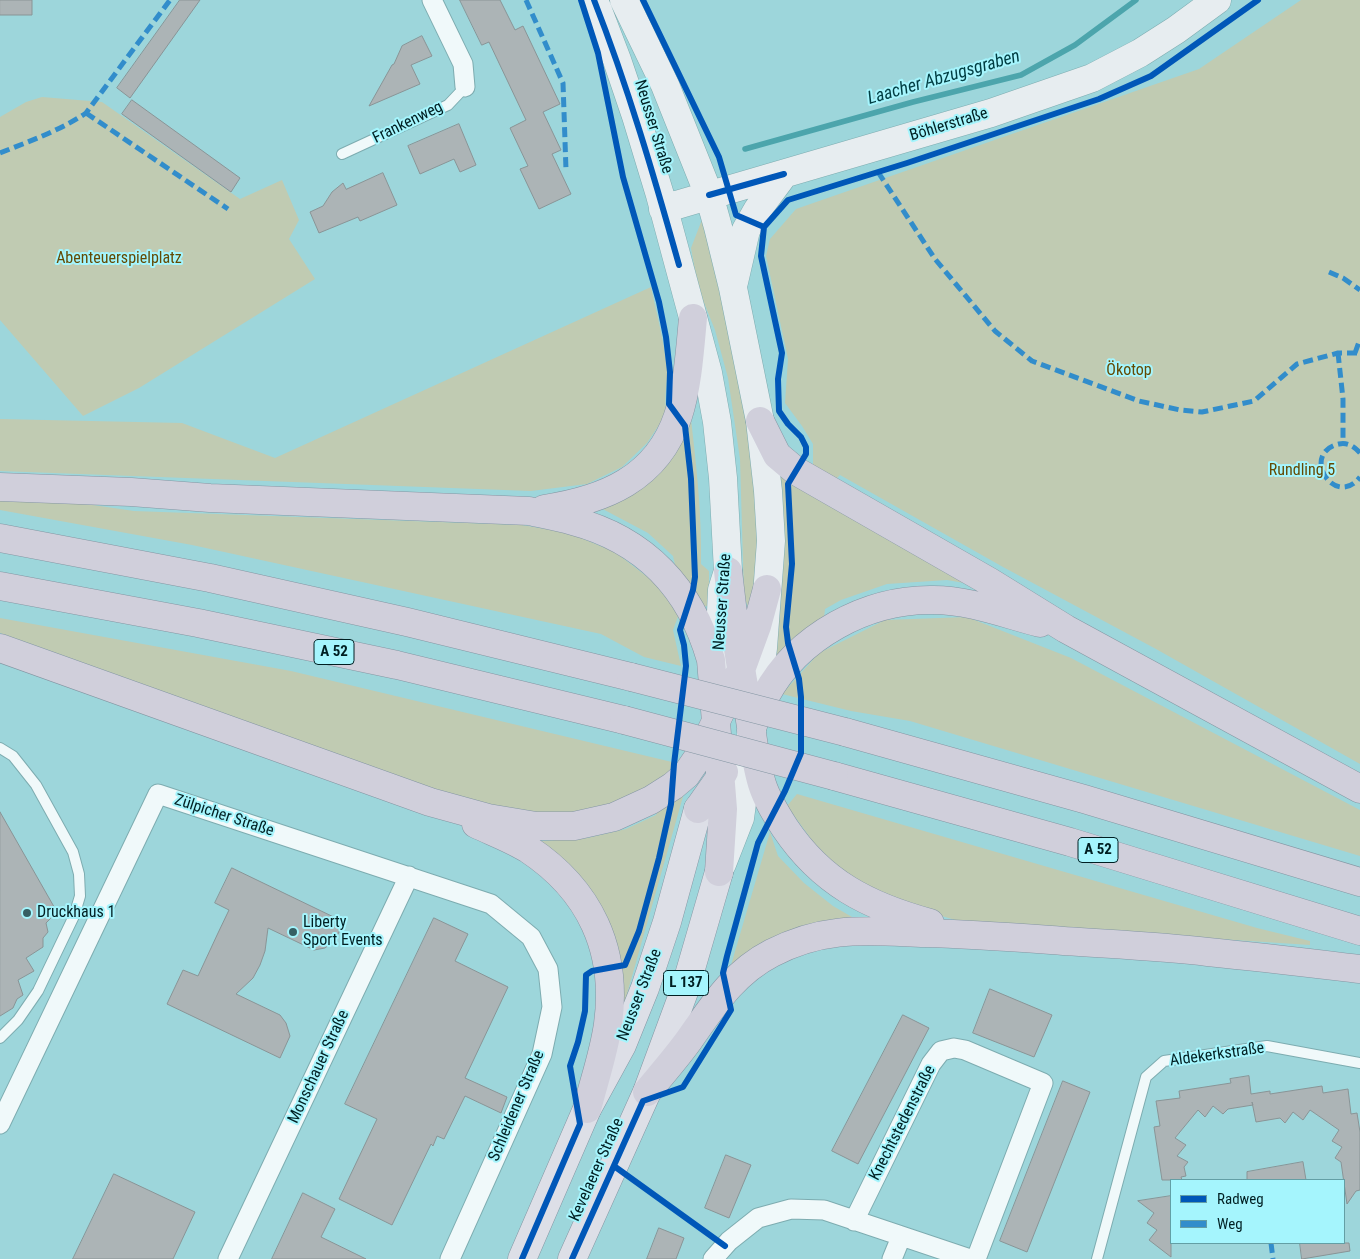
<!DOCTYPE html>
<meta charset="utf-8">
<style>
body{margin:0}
#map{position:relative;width:1360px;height:1259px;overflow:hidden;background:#9dd6db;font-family:"Roboto Condensed",sans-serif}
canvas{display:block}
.legend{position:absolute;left:1170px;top:1179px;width:175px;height:65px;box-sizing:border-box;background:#a5f5fd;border:1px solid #639fa5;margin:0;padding:6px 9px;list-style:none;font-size:15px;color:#001f22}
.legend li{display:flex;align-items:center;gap:10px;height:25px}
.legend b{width:25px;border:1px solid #639fa5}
</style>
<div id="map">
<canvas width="1360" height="1259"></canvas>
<ul class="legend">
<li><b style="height:6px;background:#0057b8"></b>Radweg</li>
<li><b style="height:6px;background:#328dcb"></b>Weg</li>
</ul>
</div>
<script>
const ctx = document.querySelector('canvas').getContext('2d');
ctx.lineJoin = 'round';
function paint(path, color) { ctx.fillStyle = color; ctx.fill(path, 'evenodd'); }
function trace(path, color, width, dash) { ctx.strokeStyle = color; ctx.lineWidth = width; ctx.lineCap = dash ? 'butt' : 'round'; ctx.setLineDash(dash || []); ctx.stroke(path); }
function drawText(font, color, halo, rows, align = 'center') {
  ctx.font = font + ' "Roboto Condensed",sans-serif'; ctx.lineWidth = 4; ctx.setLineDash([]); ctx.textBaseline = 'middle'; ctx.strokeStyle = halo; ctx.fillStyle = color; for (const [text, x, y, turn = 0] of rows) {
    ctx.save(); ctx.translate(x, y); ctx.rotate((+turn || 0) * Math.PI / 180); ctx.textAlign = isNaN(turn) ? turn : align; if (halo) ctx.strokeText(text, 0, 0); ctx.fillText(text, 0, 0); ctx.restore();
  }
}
const green = new Path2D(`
 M 1301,0 L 1360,0 L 1360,764 L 1156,649 L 1003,567 L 840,475 L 834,481 L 813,469 L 813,444 L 802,426 L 785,403 L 788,359 L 766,256 L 770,239 L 796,209 L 1199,69 Z
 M 42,97 L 102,102 L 240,199 L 282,180 L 299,220 L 289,239 L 315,279 L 139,388 L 83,416 L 0,320 L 0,117 L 26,102 Z
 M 703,217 L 745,389 L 761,554 L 752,605 L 748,607 L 744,597 L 740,459 L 728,378 L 715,330 L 698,288 L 691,248 Z
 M 651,287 C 657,315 664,341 667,369 C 668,384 663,398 667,413 L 647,443 L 622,467 L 587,484 L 531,491 L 0,471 L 0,419 L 182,423 L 275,458 Z
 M 690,411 C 696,462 702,513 701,564 L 709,571 L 709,605 L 704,607 L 676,569 L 673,556 L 648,533 L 597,506 Z
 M 777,473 L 987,587 L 947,580 L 887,584 L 841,600 L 825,609 L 824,618 L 771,664 Z
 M 0,497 L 52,499 L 134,511 L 522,525 L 569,533 L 615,552 L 654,582 L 679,614 L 673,630 L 681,666 L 644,657 L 601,634 L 192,545 L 0,510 Z
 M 967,617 L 1071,658 L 1360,810 L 1360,856 L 910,721 L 851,711 L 782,694 L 819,653 L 885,620 Z
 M 0,618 L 291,671 L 672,762 L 670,778 L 634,799 L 579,816 L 525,815 L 481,806 L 0,633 Z
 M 686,786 L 625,1001 L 617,1000 L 617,973 L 539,847 L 541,841 L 587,838 L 626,829 L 656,815 L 660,806 Z
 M 797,794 L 1257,928 L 1310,941 L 1310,945 L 962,922 L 891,901 L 830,865 L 787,806 Z
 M 770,832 L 778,856 L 804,883 L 833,906 L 859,921 L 729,972 Z`);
const stream = new Path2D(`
 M 745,149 L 913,102 L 1021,75 L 1075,45 L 1136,0`);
const building = new Path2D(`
 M 0,0 L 32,0 L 32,15 L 0,15 Z
 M 180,0 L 200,0 L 130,98 L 117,88 Z
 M 460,0 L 500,0 L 515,30 L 523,26 L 560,104 L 543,112 L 561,150 L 552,154 L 571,194 L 539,209 L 520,169 L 528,166 L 510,128 L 526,120 L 489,42 L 482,45 Z
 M 422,36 L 432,56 L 411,65 L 420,84 L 369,106 L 392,65 L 394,64 L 402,46 Z
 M 132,100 L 240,178 L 231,192 L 122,114 Z
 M 459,124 L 476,165 L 460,172 L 454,159 L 420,174 L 408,146 Z
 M 383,173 L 397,205 L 360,221 L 358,217 L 319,233 L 310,212 L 323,206 L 332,192 L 343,183 L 346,189 Z
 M 0,812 L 57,912 L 46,923 L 48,932 L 43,938 L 43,947 L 26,958 L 34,971 L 18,980 L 23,995 L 17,999 L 13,1008 L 0,1016 Z
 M 232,868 L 344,922 L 335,940 L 325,948 L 314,950 L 268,928 L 265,951 L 260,965 L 253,978 L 236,994 L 280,1015 L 286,1023 L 290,1036 L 280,1058 L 167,1004 L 183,970 L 198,976 L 218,933 L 229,910 L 215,903 Z
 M 434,918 L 468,934 L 455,961 L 508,987 L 465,1078 L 507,1097 L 501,1113 L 465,1096 L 444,1139 L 437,1136 L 433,1146 L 431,1144 L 392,1225 L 339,1199 L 377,1119 L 345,1104 Z
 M 990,989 L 1052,1015 L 1034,1057 L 973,1033 Z
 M 903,1015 L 929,1028 L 858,1164 L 832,1151 Z
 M 1249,1076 L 1251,1094 L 1270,1091 L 1270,1094 L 1322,1086 L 1323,1093 L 1348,1089 L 1351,1114 L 1357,1113 L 1360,1132 L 1360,1190 L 1356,1191 L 1347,1204 L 1341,1162 L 1335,1158 L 1342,1147 L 1332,1141 L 1339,1130 L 1310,1110 L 1303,1120 L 1293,1112 L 1285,1123 L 1280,1118 L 1256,1122 L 1252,1102 L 1253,1105 L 1228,1109 L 1223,1114 L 1213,1106 L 1205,1117 L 1198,1110 L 1175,1138 L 1186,1145 L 1177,1156 L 1188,1162 L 1184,1167 L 1186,1176 L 1181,1177 L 1182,1180 L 1162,1180 L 1154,1127 L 1160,1126 L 1156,1101 L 1180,1098 L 1179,1091 L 1231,1083 L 1230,1079 Z
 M 1063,1081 L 1090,1092 L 1027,1252 L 1000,1241 Z
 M 726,1155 L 751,1165 L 729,1218 L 705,1208 Z
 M 1303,1162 L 1306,1180 L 1247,1180 L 1247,1172 Z
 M 114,1174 L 195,1212 L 173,1259 L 73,1259 Z
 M 303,1193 L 335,1209 L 321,1237 L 366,1259 L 272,1259 Z
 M 1171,1196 L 1171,1257 L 1149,1240 L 1157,1230 L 1147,1223 L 1154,1213 L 1138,1201 Z
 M 659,1228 L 684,1238 L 676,1259 L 647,1259 Z
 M 1300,1243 L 1349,1243 L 1350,1251 L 1302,1259 Z`);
const path = new Path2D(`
 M 1233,18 L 1258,0
 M 797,197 L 848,181`);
const lane = new Path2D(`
 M 342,154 L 448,105 L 465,87
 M 0,748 L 13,756 L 36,785 L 73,852 L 79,874 L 80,896 L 74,916 L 38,991 L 18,1020 L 0,1038
 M 1097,1259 L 1146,1077 L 1164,1061 L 1267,1046 L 1360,1063`);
const street = new Path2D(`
 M 432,0 L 463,64 L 465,87
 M 0,1124 L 158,794 L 491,904 L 531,937 L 548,969 L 552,1007 L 542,1054 L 450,1259
 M 854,1221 L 931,1064 L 941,1051 L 954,1048 L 965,1050 L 1043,1083 L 976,1259
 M 228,1259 L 409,876
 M 713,1259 L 729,1241 L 758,1218 L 791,1209 L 824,1210 L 970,1259
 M 892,1259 L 901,1237`);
const secondary = new Path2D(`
 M 594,0 L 617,60 L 636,116 L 660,195 L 708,373 L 717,422 L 723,478 L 728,571 L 722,590 L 718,679
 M 624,0 L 665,85 L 709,195 L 718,227 L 733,288 L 760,421 L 768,491 L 771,541 L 763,648 L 740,818 L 722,864
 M 663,209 L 991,113 L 1092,78 L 1140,53 L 1176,30 L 1217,0
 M 734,282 L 746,230 L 758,209 L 784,174`);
const primary = new Path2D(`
 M 522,1259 L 587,1109 L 622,1045 L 645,988 L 667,922 L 698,809
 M 572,1259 L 647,1092 L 685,989 L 719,872`);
const highway = new Path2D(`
 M 760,421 L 777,455 L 796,471 L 990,582 L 1066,629 L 1360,789
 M 0,487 L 131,492 L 210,498 L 529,511 C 543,514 559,517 573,521 C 645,540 691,589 711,660 L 723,809 L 719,872
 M 544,509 C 604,500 657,479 678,416 C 688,385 690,350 693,318
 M 0,538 L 210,578 L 407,622 L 631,677
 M 728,571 C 733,619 740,666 749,714 C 753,738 755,761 762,784 C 767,800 776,814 785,828 C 822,883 868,906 930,923
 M 0,586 L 198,623 L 397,665 L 624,720
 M 0,648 L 430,802 L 488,818 L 536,826 L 574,826 L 614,817 L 651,800 L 673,786 L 686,775 L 699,756 L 741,670 L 757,626 L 767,589
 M 751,730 C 756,718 760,706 766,695 C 798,636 867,599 933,600 C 970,600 1005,614 1040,623
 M 845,732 L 1084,799 L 1360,882
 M 834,776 L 1070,842 L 1360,931
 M 698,809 L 724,772
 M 476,824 C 493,832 512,839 528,849 C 590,890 618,950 608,1024 C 604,1053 594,1081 587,1109
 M 647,1092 C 661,1075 676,1058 689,1040 C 713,1006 733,973 772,953 C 826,925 868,931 925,933 C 967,934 1009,937 1051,940 C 1103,944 1156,946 1208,952 C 1259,957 1309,963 1360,969`);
const highwayBridge = new Path2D(`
 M 631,677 L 845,732
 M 624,720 L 834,776`);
const quiet = new Path2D(`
 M 526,0 L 563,83 L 566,170
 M 86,113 L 228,209
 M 0,153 C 30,141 59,131 86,113 L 170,0
 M 878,172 L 935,259 L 995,331 L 1032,361 L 1139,401 L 1180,410 L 1202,412 L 1254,401 L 1297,364 L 1338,353 L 1360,353
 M 1329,272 L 1343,278 L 1360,290
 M 1338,353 L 1343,399 L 1343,444
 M 1355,353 L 1360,339
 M 1360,453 C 1355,447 1348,442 1339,444 C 1299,453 1335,510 1360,477
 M 1271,1243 L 1273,1259`);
const cycleway = new Path2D(`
 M 594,0 C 628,87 654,176 679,265
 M 643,0 L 719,157 L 736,215 L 764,227
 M 709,195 L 784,174
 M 764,227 L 788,200 L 907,163 L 1099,99 L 1151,76 L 1258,0
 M 614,1166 L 725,1246
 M 522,1259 L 580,1124 L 570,1066 L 578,1042 L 585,1011 L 586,975 L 592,971 L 625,965 L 639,931 L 659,858 L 671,804 L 674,764 L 686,666 L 684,645 L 680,630 L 693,590 L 695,577 L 691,479 L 685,426 L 669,404 L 670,372 L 666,337 L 659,302 L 623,177 L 598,53 L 581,0
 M 572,1259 L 643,1101 L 683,1087 L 731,1010 L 723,973 L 727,956 L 758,843 L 785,791 L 801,753 L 801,697 L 799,679 L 788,643 L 786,627 L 792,564 L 788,484 L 806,454 L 806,447 L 801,437 L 788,424 L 779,411 L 778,379 L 782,353 L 761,256 L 764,227`);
const markers = [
 [27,913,5,"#375f63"],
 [293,932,5,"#375f63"]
];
const shields = [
 [334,652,40],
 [1098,850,40],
 [686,983,45]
];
const shieldNames = [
 ["A 52",334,652],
 ["A 52",1098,850],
 ["L 137",686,983]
];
const streetNames = [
 ["Frankenweg",408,123,-26],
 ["Böhlerstraße",949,125,-17],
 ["Neusser Straße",653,127,73],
 ["Neusser Straße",723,602,-86],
 ["Zülpicher Straße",224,816,18],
 ["Neusser Straße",640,995,-69],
 ["Aldekerkstraße",1217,1055,-8],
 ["Monschauer Straße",319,1067,-65],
 ["Schleidener Straße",517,1106,-67],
 ["Knechtstedenstraße",903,1123,-63],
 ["Kevelaerer Straße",597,1170,-66]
];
const parkNames = [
 ["Abenteuerspielplatz",119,259],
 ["Ökotop",1129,371],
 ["Rundling 5",1302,471]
];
const poiNames = [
 ["Druckhaus 1",37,913],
 ["Liberty",303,923],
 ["Sport Events",303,941]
];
const waterNames = [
 ["Laacher Abzugsgraben",944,78,-16]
];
paint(green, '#c0cbb2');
trace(stream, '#4ca5ac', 5.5);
paint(building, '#acb4b6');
trace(building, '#899496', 1);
trace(lane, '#7dacb0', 12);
trace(street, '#7dacb0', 21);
trace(secondary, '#7dacb0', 29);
trace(primary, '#8496a3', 29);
trace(highway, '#8496a3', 29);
trace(path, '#b8c9cb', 3, [4, 2.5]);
trace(lane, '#f0f9fa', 10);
trace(street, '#f0f9fa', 19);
trace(secondary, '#e7edf0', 28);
trace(primary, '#dddfe7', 28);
trace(highway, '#d0cfdb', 28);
trace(highwayBridge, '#8496a3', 29, []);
trace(highwayBridge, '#d0cfdb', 28);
trace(quiet, '#328dcb', 5, [10, 5]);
trace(cycleway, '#0057b8', 6);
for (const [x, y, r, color] of markers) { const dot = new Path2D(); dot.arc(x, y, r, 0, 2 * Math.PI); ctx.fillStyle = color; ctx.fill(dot); trace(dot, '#a5f5fd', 2); }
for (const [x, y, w] of shields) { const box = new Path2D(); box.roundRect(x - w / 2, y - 12.5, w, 25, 4); ctx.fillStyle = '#a5f5fd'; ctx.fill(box); trace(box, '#001f22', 1); }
drawText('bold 15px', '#001f22', null, shieldNames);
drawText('16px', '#001f22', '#a5f5fd', streetNames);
drawText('16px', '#644903', '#a5f5fd', parkNames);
drawText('16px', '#001f22', '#a5f5fd', poiNames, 'left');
drawText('italic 18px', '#003d42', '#a5f5fd', waterNames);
</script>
